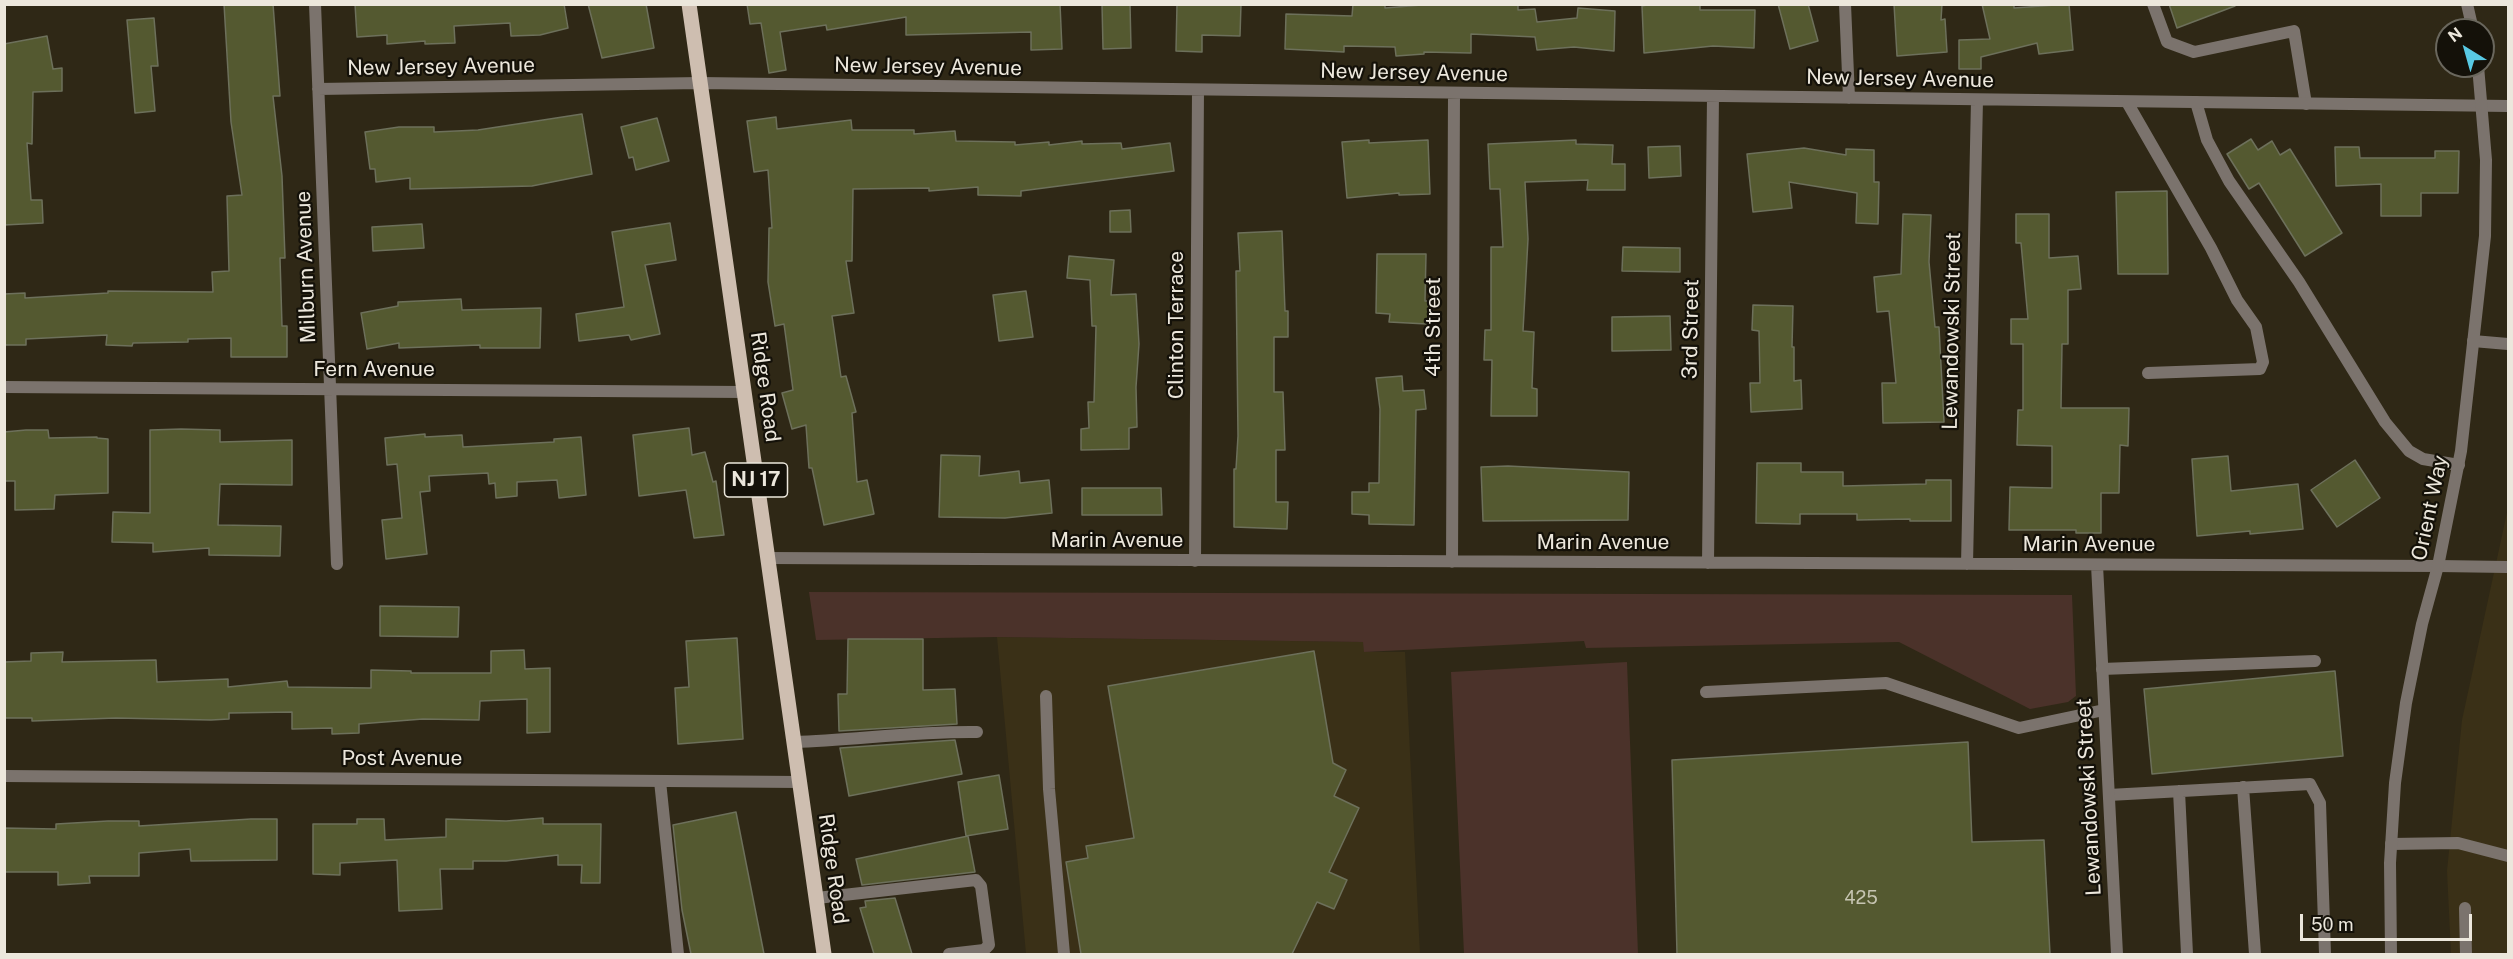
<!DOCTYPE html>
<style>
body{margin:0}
#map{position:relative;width:2513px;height:959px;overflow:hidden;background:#2f2816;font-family:"Public Sans",sans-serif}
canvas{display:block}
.frame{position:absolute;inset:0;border:6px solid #ece7dc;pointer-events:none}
.north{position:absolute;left:2435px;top:18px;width:60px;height:60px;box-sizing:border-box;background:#141109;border:2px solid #6a675d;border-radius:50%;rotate:323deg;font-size:16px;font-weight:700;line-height:24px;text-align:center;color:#ece7dc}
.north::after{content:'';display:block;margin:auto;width:21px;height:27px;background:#58c9e3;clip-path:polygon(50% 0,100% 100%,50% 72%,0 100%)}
.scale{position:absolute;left:2300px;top:914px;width:172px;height:27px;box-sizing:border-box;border:3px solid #ece7dc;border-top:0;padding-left:8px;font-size:18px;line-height:21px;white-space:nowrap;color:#ece7dc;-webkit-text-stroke:4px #141109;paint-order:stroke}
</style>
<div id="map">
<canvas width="2513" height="959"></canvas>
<div class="frame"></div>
<div class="north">N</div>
<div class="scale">50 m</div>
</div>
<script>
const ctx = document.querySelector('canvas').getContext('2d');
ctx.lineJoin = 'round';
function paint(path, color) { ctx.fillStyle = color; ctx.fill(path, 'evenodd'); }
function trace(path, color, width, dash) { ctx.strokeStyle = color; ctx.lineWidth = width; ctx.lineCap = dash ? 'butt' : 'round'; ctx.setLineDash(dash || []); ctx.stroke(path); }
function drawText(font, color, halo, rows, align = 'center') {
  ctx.font = font + ' "Public Sans",sans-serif'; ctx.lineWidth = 4.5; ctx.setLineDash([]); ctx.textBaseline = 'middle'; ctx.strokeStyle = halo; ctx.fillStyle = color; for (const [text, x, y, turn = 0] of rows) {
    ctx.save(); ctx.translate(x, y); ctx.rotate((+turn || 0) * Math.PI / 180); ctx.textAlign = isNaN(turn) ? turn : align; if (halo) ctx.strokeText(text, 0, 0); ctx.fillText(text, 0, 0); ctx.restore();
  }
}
const built = new Path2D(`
 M 2508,508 L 2508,954 L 2451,954 L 2447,871 L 2462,720 Z
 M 997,637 L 1364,642 L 1364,652 L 1405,652 L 1420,954 L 1026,954 Z`);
const green = new Path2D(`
 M 809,592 L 2072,595 L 2076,696 L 2068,702 L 2030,709 L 1899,642 L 1586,648 L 1584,641 L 1364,652 L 1363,642 L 997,637 L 816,640 Z
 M 1627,662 L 1638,954 L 1464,954 L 1451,672 Z`);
const building = new Path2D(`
 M 224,4 L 273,4 L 280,96 L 273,96 L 282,176 L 285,258 L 280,258 L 282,326 L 287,326 L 287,357 L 231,357 L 231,338 L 188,339 L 188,342 L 133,343 L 132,346 L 106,345 L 107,335 L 26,339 L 26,345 L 4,345 L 4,294 L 25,293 L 25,298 L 108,293 L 108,291 L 213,292 L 212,272 L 229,271 L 227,196 L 242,195 L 231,122 Z
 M 355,4 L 564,4 L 568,28 L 540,35 L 511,36 L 510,23 L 454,26 L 455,43 L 425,44 L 425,41 L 387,44 L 387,35 L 357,37 Z
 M 588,4 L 646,4 L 654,48 L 602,58 Z
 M 747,4 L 1060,4 L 1062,49 L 1031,50 L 1031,32 L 906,35 L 906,17 L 827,30 L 826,25 L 780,32 L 786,70 L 769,73 L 761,23 L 750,24 Z
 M 1102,4 L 1130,4 L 1131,48 L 1103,49 Z
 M 1177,4 L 1241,4 L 1240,36 L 1202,35 L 1202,52 L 1176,51 Z
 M 1353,4 L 1385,4 L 1385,8 L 1434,4 L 1518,4 L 1518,10 L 1535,9 L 1537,22 L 1577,18 L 1578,8 L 1615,11 L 1614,51 L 1574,47 L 1537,50 L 1535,37 L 1471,34 L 1471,53 L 1424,52 L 1424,54 L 1396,56 L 1395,47 L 1344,46 L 1344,52 L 1285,49 L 1286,14 L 1352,16 Z
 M 1652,4 L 1700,4 L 1700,10 L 1755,10 L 1754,48 L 1713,46 L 1644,53 L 1642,6 Z
 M 1778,4 L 1808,4 L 1818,41 L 1790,49 Z
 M 1894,4 L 1942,4 L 1941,20 L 1945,19 L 1947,52 L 1897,56 Z
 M 1982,4 L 2014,4 L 2014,8 L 2069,4 L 2073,50 L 2039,54 L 2037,43 L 1981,57 L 1981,69 L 1959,69 L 1959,40 L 1990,39 Z
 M 2169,4 L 2234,4 L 2235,6 L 2177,28 Z
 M 154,18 L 158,66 L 151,66 L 155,111 L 135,113 L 127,20 Z
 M 47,36 L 53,69 L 62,68 L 62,91 L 33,92 L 32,144 L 27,143 L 31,200 L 42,200 L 43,223 L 4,225 L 4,44 Z
 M 582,114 L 592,174 L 532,186 L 410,189 L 410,178 L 376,182 L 375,169 L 370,169 L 365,132 L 399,127 L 434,127 L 434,132 L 478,130 Z
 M 776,117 L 777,129 L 851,120 L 852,130 L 914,130 L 914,134 L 955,131 L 956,141 L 1015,142 L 1015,145 L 1049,142 L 1049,145 L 1082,141 L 1082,144 L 1121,143 L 1122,149 L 1170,143 L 1174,171 L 1021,191 L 1021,196 L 978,195 L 978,187 L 929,191 L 929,188 L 853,189 L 852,261 L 846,261 L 854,313 L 832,316 L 841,377 L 846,376 L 856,412 L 852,413 L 857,482 L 867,480 L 874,514 L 824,525 L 812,468 L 809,468 L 806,425 L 792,429 L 782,393 L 793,390 L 784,324 L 775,326 L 768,282 L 769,228 L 772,228 L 768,170 L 754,172 L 747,121 Z
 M 657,118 L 669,161 L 636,170 L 633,157 L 629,158 L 621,127 Z
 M 2251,139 L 2258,150 L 2272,141 L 2280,155 L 2290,149 L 2342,233 L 2305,256 L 2259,183 L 2249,189 L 2227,154 Z
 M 1369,140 L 1369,143 L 1428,140 L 1430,194 L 1399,195 L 1399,193 L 1347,198 L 1342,142 Z
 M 1576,140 L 1576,144 L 1613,145 L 1612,164 L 1625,164 L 1625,190 L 1587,190 L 1588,180 L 1525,182 L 1528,239 L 1523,331 L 1534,332 L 1532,388 L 1537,389 L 1537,416 L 1491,416 L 1492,360 L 1484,360 L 1485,330 L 1491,330 L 1491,247 L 1503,247 L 1500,189 L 1490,189 L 1488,144 Z
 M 1680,146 L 1681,176 L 1649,178 L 1648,147 Z
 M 2335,147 L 2359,147 L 2360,158 L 2435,158 L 2435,151 L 2459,151 L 2458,193 L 2421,193 L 2421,216 L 2381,216 L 2381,184 L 2336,186 Z
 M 1804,148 L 1846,155 L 1846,149 L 1874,150 L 1874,182 L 1879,182 L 1878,224 L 1856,223 L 1857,193 L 1789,182 L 1792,208 L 1753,212 L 1747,154 Z
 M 2167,191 L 2168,274 L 2118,274 L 2116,192 Z
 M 1130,210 L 1131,232 L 1110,232 L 1110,211 Z
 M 1903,214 L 1931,215 L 1929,262 L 1935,327 L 1939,327 L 1944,422 L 1883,423 L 1882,383 L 1896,383 L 1889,311 L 1877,312 L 1874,277 L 1901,274 Z
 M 2016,214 L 2049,214 L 2049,258 L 2078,256 L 2081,289 L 2068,290 L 2068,344 L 2062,344 L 2061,408 L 2129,408 L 2128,446 L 2120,445 L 2119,493 L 2101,493 L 2101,533 L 2076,533 L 2076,530 L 2009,530 L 2010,487 L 2052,488 L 2052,446 L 2017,445 L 2018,410 L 2023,410 L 2023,344 L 2011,344 L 2011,319 L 2028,319 L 2021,243 L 2016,243 Z
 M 670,223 L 676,260 L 645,265 L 660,334 L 631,340 L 629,335 L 579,341 L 576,314 L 624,307 L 612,232 Z
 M 422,224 L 424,248 L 373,251 L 372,227 Z
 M 1282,231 L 1285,311 L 1288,311 L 1288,337 L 1274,337 L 1274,392 L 1283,392 L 1285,450 L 1276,450 L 1276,502 L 1288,502 L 1287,529 L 1234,527 L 1234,469 L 1236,469 L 1238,436 L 1236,271 L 1240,271 L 1238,233 Z
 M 1623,247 L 1680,248 L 1680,272 L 1622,271 Z
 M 1377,254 L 1426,254 L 1425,301 L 1429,301 L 1427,324 L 1389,322 L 1390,314 L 1376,313 Z
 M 1069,256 L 1114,260 L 1111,295 L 1136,294 L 1139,344 L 1136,387 L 1137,427 L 1129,428 L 1129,449 L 1081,450 L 1081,429 L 1089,428 L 1088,402 L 1094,402 L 1096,326 L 1092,326 L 1090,280 L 1067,278 Z
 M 1026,291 L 1033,337 L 999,341 L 993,295 Z
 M 461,299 L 462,310 L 541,308 L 540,348 L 480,348 L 480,345 L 399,348 L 399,343 L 367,349 L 361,313 L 398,306 L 398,302 Z
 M 1753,305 L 1793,306 L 1792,347 L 1794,347 L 1794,381 L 1801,380 L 1802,409 L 1751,412 L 1750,383 L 1760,383 L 1759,331 L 1752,330 Z
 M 1670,316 L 1671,350 L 1612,351 L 1612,317 Z
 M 1402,376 L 1403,391 L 1424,390 L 1426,409 L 1416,410 L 1414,525 L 1369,524 L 1369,515 L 1352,514 L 1352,492 L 1369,492 L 1369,483 L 1379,483 L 1380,409 L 1376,378 Z
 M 689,428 L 692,455 L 705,452 L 713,482 L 716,481 L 724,535 L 694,538 L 686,490 L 639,496 L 633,435 Z
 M 181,429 L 220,430 L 220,442 L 292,440 L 292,485 L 220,484 L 218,525 L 281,526 L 280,556 L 209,555 L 209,548 L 153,552 L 153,543 L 112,542 L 113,512 L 150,513 L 150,430 Z
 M 26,430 L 48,430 L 49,438 L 97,437 L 97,438 L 108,439 L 108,493 L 55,495 L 54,509 L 15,510 L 15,481 L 4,481 L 4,432 Z
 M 425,434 L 425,437 L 462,435 L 463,447 L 554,442 L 554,439 L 581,437 L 586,495 L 559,498 L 557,480 L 517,482 L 517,496 L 496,498 L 495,483 L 489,484 L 488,473 L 429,476 L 430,491 L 420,492 L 427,554 L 386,559 L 382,520 L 402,518 L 397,464 L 387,465 L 385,438 Z
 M 941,455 L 980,456 L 979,476 L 1019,471 L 1020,483 L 1049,480 L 1052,513 L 1005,518 L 939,517 Z
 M 2228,456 L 2231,491 L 2298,484 L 2303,529 L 2250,534 L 2250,531 L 2197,536 L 2192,459 Z
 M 2355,460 L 2380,498 L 2337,527 L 2311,490 Z
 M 1757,463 L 1801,463 L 1801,472 L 1843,472 L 1843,486 L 1926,484 L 1926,480 L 1951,480 L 1951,521 L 1910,521 L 1910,519 L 1857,520 L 1857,514 L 1800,514 L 1800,524 L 1756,523 Z
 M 1508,466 L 1629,472 L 1628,520 L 1483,521 L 1481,467 Z
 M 1082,488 L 1161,488 L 1162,515 L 1082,515 Z
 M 380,606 L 459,607 L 458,637 L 380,636 Z
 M 737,638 L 743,739 L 678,744 L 675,688 L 689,687 L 686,641 Z
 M 848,639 L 923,639 L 923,690 L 955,689 L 957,724 L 839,731 L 838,694 L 847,694 Z
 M 524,650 L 525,669 L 550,668 L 550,732 L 527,733 L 527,699 L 480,701 L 479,720 L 423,719 L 359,724 L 359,733 L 332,734 L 332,728 L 292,729 L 292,712 L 229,713 L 229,719 L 211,720 L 116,718 L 32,721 L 32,718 L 4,718 L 4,662 L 31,661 L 31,653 L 63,652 L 62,662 L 156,660 L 157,682 L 228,679 L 228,687 L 287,681 L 288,687 L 371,688 L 371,670 L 411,671 L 411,673 L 491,673 L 491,651 Z
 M 1314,651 L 1333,763 L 1346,770 L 1334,796 L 1359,808 L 1329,872 L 1347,880 L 1334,909 L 1317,902 L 1292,954 L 1081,954 L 1066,862 L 1088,858 L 1086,846 L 1134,838 L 1108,686 Z
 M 2335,671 L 2343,756 L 2152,774 L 2144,689 Z
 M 955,740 L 962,774 L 849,796 L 840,748 Z
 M 1968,742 L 1972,842 L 2044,840 L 2050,954 L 1677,954 L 1672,760 Z
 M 999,775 L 1008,829 L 966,836 L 958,782 Z
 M 736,812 L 764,954 L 691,954 L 682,910 L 673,825 Z
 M 543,818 L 543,824 L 601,824 L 600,883 L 581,883 L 582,865 L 558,865 L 558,855 L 506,861 L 473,861 L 473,869 L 440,869 L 442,909 L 399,911 L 397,860 L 340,863 L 340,875 L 313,874 L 313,824 L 357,824 L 357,819 L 384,819 L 385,840 L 446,837 L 446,819 L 506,821 Z
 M 251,819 L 277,819 L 277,860 L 191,861 L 190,849 L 139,853 L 139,876 L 89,876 L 90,883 L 58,885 L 58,872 L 4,872 L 4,828 L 56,829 L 56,824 L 108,821 L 139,821 L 139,826 Z
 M 968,836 L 975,872 L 862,885 L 856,859 Z
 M 895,898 L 912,954 L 874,954 L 860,908 L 866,907 L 865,901 Z`);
const service = new Path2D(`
 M 2153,4 L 2167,42 L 2194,52 L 2294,31 L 2306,104
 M 2127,102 L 2211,248 L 2237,300 L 2256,327 L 2263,362 L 2260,369 L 2148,373
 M 2196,102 L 2207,140 L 2229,181 L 2299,282 L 2385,422 L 2409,451 L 2423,459 L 2459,465
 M 2473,341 L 2508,344
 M 2438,566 L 2508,567
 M 2102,669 L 2315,661
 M 1706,692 L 1886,683 L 2019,728 L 2104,710
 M 1046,696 L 1049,789 L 1064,954
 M 794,742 C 855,740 916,731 977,732
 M 660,781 L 678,954
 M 2243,787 L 2255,954
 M 2179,791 L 2187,954
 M 2109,795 L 2310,784 L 2320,803 L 2325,954
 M 2391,844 L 2458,843 L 2508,856
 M 817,898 L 976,880 L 981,886 L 989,945 L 984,950 L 949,954
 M 2465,908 L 2466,954`);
const minor = new Path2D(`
 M 315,4 L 337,564
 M 1845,4 L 1849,98
 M 318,89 L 700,83 L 2508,106
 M 4,387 L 744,392
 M 768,558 L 2438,566
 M 1195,561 L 1198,90
 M 1452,562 L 1454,93
 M 1708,563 L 1713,96
 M 1967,564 L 1977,100
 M 2097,565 L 2117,954
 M 4,776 L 800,782`);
const tertiary = new Path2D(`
 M 2467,4 L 2473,30
 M 2391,954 L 2390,863 L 2395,783 L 2406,703 L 2422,624 L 2438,566 L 2461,451 L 2485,236 L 2486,160 L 2478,66`);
const primary = new Path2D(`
 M 689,4 L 824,954`);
const numberNames = [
 ["425",1861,898]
];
const shields = [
 [756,480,63]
];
const shieldNames = [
 ["NJ 17",756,480]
];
const streetNames = [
 ["New Jersey Avenue",441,67,-1],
 ["New Jersey Avenue",928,67,1],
 ["New Jersey Avenue",1414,73,1],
 ["New Jersey Avenue",1900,79,1],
 ["Milburn Avenue",306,267,-92],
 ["Clinton Terrace",1177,325,-90],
 ["4th Street",1434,327,-90],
 ["3rd Street",1691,329,-89],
 ["Lewandowski Street",1952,331,-89],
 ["Fern Avenue",374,370],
 ["Ridge Road",765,387,82],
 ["Orient Way",2430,508,-78],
 ["Marin Avenue",1117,541],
 ["Marin Avenue",1603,543],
 ["Marin Avenue",2089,545],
 ["Post Avenue",402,759],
 ["Lewandowski Street",2089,797,-93],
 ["Ridge Road",833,869,82]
];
paint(built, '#3a3017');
paint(green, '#4b322a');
paint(building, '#545930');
trace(building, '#6d705b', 1.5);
trace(service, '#7b736d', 12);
trace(minor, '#7b736d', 12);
trace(tertiary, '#7b736d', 12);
trace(primary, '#cebeb0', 15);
drawText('18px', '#c6c4b1', null, numberNames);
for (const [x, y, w] of shields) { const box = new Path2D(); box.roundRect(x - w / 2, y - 17, w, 34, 4.5); ctx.fillStyle = '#141109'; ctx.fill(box); trace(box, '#ece7dc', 1.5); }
drawText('bold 20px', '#ece7dc', null, shieldNames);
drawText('21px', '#ece7dc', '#141109', streetNames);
</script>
